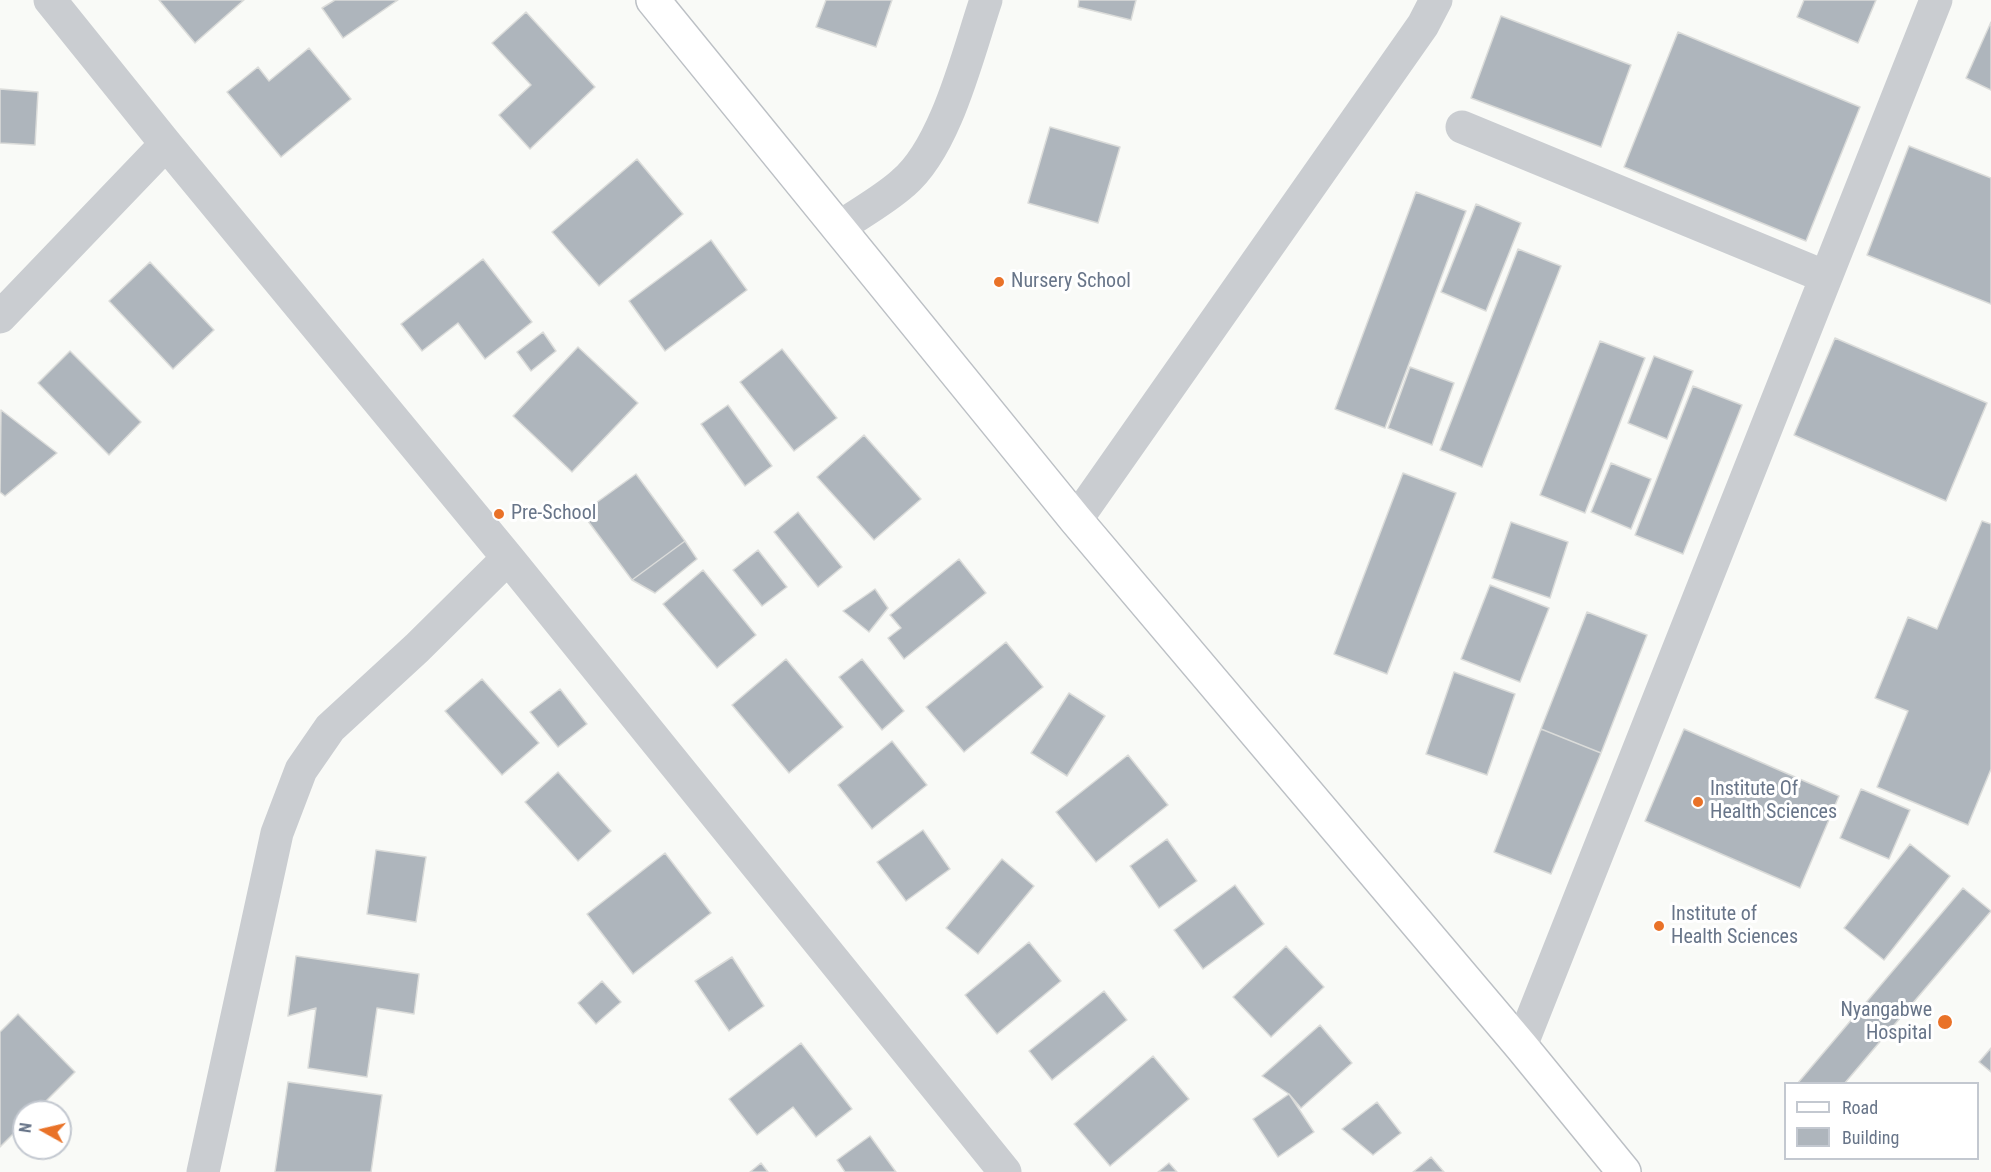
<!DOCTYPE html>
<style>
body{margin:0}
#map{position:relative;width:1991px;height:1172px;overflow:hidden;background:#f9faf7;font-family:"Roboto Condensed",sans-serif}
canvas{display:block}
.legend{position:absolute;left:1784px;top:1082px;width:195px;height:78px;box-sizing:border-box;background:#fff;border:2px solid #c3c8d0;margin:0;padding:8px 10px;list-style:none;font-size:18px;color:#687589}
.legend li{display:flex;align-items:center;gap:12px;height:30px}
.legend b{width:30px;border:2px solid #c3c8d0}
.north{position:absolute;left:12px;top:1100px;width:60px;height:60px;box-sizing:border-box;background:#fff;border:2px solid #c3c8d0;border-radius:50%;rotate:278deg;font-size:16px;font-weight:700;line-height:24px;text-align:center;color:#687589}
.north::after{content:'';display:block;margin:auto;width:21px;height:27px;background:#e97228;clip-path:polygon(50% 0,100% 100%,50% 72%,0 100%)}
</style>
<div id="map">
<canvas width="1991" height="1172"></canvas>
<ul class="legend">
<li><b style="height:8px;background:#fff"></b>Road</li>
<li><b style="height:16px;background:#aeb5bc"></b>Building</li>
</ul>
<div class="north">N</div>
</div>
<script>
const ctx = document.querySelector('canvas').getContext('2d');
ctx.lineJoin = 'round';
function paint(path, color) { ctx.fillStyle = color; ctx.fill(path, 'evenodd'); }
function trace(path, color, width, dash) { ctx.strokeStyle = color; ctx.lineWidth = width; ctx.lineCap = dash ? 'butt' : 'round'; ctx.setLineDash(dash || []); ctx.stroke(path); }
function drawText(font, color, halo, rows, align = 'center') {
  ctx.font = font + ' "Roboto Condensed",sans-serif'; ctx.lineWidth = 6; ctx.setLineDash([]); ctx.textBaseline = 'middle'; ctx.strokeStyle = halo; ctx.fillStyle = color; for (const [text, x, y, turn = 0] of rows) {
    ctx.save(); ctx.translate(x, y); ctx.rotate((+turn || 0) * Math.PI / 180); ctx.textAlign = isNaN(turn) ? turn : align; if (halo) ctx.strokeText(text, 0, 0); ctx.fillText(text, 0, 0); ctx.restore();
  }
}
const building = new Path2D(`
 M 159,0 L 244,0 L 195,43 Z
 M 335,0 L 398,0 L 343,38 L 322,8 Z
 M 826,0 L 892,0 L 876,47 L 816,27 Z
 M 1079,0 L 1136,0 L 1131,20 L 1078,7 Z
 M 1804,0 L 1876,0 L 1858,43 L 1797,17 Z
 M 526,12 L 595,87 L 530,149 L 499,115 L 531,85 L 492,43 Z
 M 1501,16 L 1631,65 L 1601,147 L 1471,98 Z
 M 1991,22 L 1991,90 L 1966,78 Z
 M 1678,32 L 1860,107 L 1806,241 L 1624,167 Z
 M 309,48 L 351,99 L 281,157 L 227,92 L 258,67 L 269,81 Z
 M 0,89 L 38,92 L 35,145 L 0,143 Z
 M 1050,127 L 1120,147 L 1098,223 L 1028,203 Z
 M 1909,146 L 1991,178 L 1991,304 L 1867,255 Z
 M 637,159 L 683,214 L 599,286 L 552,232 Z
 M 1416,192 L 1466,211 L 1385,428 L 1335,409 Z
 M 1476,204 L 1521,223 L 1486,311 L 1441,292 Z
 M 711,240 L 747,290 L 665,351 L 629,301 Z
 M 1518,249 L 1561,266 L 1482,467 L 1440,450 Z
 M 483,259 L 532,322 L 485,359 L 458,323 L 422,351 L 401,324 Z
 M 150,262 L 214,330 L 173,369 L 109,301 Z
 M 543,332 L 556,351 L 531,371 L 517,352 Z
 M 1835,338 L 1987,403 L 1946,501 L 1794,435 Z
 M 1600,341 L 1645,358 L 1585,513 L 1540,495 Z
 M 578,347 L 638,403 L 572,472 L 513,416 Z
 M 782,349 L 837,418 L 794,451 L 740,382 Z
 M 70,351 L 141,422 L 109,455 L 38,383 Z
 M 1654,356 L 1693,371 L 1667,439 L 1628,423 Z
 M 1410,367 L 1454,383 L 1432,445 L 1388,428 Z
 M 1693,386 L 1742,405 L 1683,554 L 1635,535 Z
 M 728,405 L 772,466 L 745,486 L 701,424 Z
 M 1,410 L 57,453 L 5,496 L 0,492 Z
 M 864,435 L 921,499 L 874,540 L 817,477 Z
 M 1611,463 L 1651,479 L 1631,529 L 1591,512 Z
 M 1403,473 L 1456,493 L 1387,674 L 1334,654 Z
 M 636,474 L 685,541 L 632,580 L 582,513 Z
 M 798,512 L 842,567 L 818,587 L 774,532 Z
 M 1982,521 L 1991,524 L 1991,769 L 1968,825 L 1877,787 L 1908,711 L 1875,698 L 1908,617 L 1937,629 Z
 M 1511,522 L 1568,542 L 1550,598 L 1492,578 Z
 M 685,541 L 697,559 L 655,593 L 632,580 Z
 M 758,550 L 787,587 L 762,606 L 733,570 Z
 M 959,559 L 986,593 L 904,659 L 888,638 L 901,628 L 890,615 Z
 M 703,570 L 756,635 L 717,668 L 663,604 Z
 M 1490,585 L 1549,608 L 1520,682 L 1461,659 Z
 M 875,589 L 888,608 L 869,632 L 843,611 Z
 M 1587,612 L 1647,635 L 1601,753 L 1541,729 Z
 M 1006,642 L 1043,687 L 964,752 L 926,707 Z
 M 786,659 L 843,727 L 789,773 L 732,705 Z
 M 862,659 L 904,711 L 882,730 L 839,677 Z
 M 1454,672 L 1515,694 L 1487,775 L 1426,754 Z
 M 482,679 L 539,743 L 502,775 L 445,711 Z
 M 560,689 L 587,724 L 558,747 L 530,712 Z
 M 1069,693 L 1105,716 L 1067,776 L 1031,753 Z
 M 1541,729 L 1601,753 L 1551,874 L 1494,852 Z
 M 1684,729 L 1839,796 L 1800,888 L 1645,821 Z
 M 892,741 L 927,785 L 872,829 L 838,785 Z
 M 1128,755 L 1168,805 L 1096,862 L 1056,812 Z
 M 558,772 L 611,831 L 578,861 L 525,802 Z
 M 1861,789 L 1910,810 L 1889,859 L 1840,838 Z
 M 923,830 L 950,869 L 906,901 L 877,862 Z
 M 1167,839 L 1197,881 L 1159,908 L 1130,866 Z
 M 1910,844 L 1950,876 L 1884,960 L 1844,928 Z
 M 376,850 L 426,857 L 416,922 L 367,914 Z
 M 665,853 L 711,913 L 633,974 L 587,914 Z
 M 1002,859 L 1034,886 L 978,954 L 946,928 Z
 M 1235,885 L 1264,924 L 1203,969 L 1174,930 Z
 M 1963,888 L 1991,911 L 1844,1084 L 1797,1084 Z
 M 1029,942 L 1061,981 L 997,1034 L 965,995 Z
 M 1286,946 L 1324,987 L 1271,1037 L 1233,997 Z
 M 296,956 L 419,974 L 414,1014 L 377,1008 L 367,1077 L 308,1068 L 316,1008 L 288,1016 Z
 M 732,957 L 764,1006 L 729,1031 L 695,981 Z
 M 602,981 L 621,1002 L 596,1024 L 578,1003 Z
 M 1104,991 L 1127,1020 L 1052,1080 L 1029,1051 Z
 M 18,1014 L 75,1072 L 35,1112 L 24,1112 L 24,1123 L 0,1147 L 0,1032 Z
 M 1320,1025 L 1352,1063 L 1301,1108 L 1289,1094 L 1262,1076 Z
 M 801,1043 L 852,1109 L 816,1137 L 793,1107 L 757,1135 L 729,1099 Z
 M 1991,1048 L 1991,1072 L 1979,1062 Z
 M 1153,1056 L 1189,1099 L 1110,1166 L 1074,1124 Z
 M 288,1082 L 382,1095 L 371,1172 L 275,1172 Z
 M 1289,1094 L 1314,1132 L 1278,1157 L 1253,1119 Z
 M 1377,1102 L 1401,1133 L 1373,1155 L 1342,1129 Z
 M 870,1136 L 896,1172 L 845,1172 L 837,1160 Z
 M 1431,1157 L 1444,1172 L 1413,1172 Z
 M 761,1163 L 768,1172 L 750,1172 Z
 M 1169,1163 L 1177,1172 L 1158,1172 Z`);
const minor = new Path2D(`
 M 50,0 L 166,144 L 508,558 L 1005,1172
 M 1462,127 L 1826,277
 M 838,228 C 860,213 884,200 903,183 C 946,147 968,53 986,0
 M 0,317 L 166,144
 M 1076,520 L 1423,25 L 1436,0
 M 1521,1046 L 1936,0
 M 203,1172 L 277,833 L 301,770 L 330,728 L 417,648 L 508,558`);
const secondary = new Path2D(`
 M 653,0 L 1076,520 L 1521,1046 L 1624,1172`);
const markers = [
 [999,282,6,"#e97228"],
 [499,514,6,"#e97228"],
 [1698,802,6,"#e97228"],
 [1659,926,6,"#e97228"],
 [1945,1022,8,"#e97228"]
];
const poiNames = [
 ["Nursery School",1011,282],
 ["Pre-School",511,514],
 ["Institute Of",1710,790],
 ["Health Sciences",1710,813],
 ["Institute of",1671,915],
 ["Health Sciences",1671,938],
 ["Nyangabwe",1932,1011,"right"],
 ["Hospital",1932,1034,"right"]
];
paint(building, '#aeb5bc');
trace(building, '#dbdcda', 1.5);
trace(secondary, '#bcc0c5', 36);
trace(minor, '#cacdd1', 33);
trace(secondary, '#fff', 33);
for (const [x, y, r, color] of markers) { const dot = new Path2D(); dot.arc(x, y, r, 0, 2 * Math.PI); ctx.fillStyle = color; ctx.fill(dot); trace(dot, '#fff', 2); }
drawText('20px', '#687589', '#fff', poiNames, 'left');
</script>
